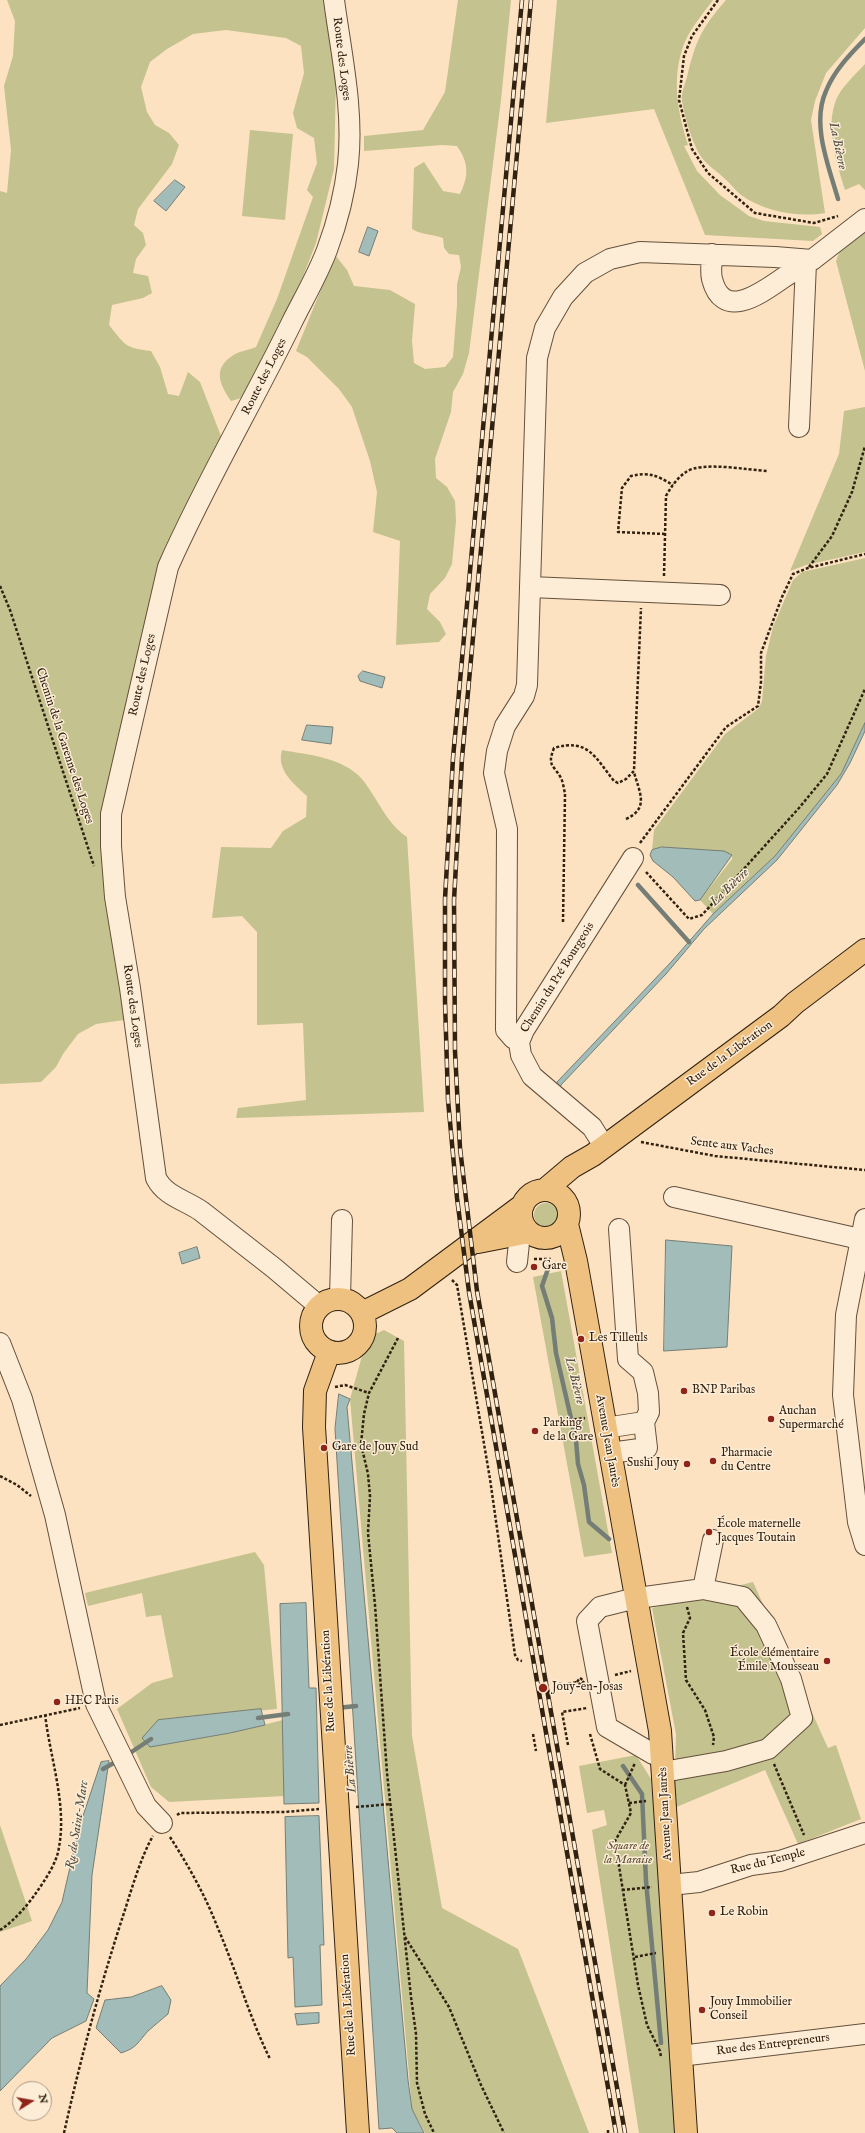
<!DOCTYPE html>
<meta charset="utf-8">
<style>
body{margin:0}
#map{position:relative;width:865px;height:2133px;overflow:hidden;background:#fce2c0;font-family:"IM FELL English",serif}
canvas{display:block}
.north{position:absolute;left:12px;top:2081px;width:40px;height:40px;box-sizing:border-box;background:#fdecd6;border:1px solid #ab9b87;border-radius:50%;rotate:79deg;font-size:11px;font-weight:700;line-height:16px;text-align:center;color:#302111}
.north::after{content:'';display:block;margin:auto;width:14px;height:18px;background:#8f2418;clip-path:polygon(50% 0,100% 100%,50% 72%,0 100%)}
</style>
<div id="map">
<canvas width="865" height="2133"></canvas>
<div class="north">N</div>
</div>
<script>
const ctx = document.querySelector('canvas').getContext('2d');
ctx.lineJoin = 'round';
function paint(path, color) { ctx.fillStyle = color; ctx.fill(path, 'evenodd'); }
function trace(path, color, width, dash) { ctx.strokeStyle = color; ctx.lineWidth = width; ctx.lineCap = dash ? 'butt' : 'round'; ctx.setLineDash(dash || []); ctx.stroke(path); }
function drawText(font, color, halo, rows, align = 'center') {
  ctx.font = font + ' "IM FELL English",serif'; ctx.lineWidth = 3; ctx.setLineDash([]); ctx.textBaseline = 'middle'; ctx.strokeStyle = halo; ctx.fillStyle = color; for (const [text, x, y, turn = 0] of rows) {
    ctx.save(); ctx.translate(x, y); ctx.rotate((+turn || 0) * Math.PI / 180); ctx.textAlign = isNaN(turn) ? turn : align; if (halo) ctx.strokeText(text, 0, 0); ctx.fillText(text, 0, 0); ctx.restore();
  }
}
const green = new Path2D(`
 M 7,0 L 323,0 L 336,81 L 334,169 L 316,243 L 291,307 L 241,398 L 231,401 C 219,383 212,368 235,354 C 241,351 249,350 256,347 L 277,299 L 313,197 L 307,190 L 317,163 L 314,138 L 297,128 L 293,113 L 304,73 L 301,46 L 286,38 L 226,30 L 193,34 L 167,49 L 150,62 L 141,87 L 147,112 L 155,125 L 169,133 L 179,145 L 172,164 L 138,209 L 134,225 L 143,233 L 146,245 L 136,259 L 133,273 L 148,276 L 152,293 L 143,298 L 112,305 L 109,325 C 125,345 125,348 151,351 L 160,367 L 168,394 L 179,396 L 188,372 L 200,382 L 221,436 L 112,770 L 131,1019 L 96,1024 L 78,1034 L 63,1054 L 56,1067 L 41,1082 L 0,1084 L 0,191 L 7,193 L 11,150 L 4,86 L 13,56 L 15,21 Z
 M 458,0 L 511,0 L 501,100 L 469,353 L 463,374 L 453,392 L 451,412 L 435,459 L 436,478 L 447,487 L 455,501 L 456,521 L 452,564 L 445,578 L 430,594 L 427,609 L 440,622 L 446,634 L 439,642 L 396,645 L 400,541 L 373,532 L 377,492 L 370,461 L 352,407 L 339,389 L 307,357 L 296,351 L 335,255 L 347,270 L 354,286 L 390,290 L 415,304 L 412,341 L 414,363 L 425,369 L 445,367 L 453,357 L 457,305 L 457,284 L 461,267 L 459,255 L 449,254 L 444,248 L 443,238 C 432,234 422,235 412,229 L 414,168 L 424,162 L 443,191 L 460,194 C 469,176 469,163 457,146 L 442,145 L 364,151 L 364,136 L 423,130 L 445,92 Z
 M 557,0 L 713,0 C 702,15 687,32 682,50 C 672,82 678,113 688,145 L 684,146 L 697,171 L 720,195 L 749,216 L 764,221 L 820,227 L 822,234 L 813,241 L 705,235 L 654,109 L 546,123 Z
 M 726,0 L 865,0 L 865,28 L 826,73 L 815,101 L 811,120 L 825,213 C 798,218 763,211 741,195 C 735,190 730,183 724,178 C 717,171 708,166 702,158 C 693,146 684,115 682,101 C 681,93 685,84 687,77 C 696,40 701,29 726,0 Z
 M 865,64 L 865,190 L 859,184 L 845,190 C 836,160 825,130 836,100 C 841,87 856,74 865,64 Z
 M 250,130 L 293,134 L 285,220 L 242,216 Z
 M 865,231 L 865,371 L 836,261 L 841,248 Z
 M 865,407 L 865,552 L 806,565 L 790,571 L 839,454 L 844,411 Z
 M 865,558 L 865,723 L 841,774 L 824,795 L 775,856 L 713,914 L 700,900 L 732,859 L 732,855 L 662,847 L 652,850 L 654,830 L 725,734 L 759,708 L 762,701 L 766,656 L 773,627 L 793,580 L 802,572 Z
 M 282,750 C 309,755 342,757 362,779 C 378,799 386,823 407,837 L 424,1112 L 236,1118 L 238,1108 L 306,1100 L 303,1023 L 257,1025 L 257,932 L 242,916 L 212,918 L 221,847 L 271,848 L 283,831 L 306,817 L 307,796 C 294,784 276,770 282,750 Z
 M534 1215a12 12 0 1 1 24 0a12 12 0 1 1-24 0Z
 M 561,1271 L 612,1553 L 584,1557 L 533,1277 Z
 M 384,1330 L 404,1341 L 412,1736 L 442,1908 L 518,1949 L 589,2133 L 425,2133 L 412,2109 L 350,1399 L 367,1338 Z
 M 255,1552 L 264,1565 L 277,1709 L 158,1720 L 150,1747 L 230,1733 L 283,1720 L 284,1796 L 169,1802 L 151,1787 L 117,1709 L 152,1683 L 173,1677 L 161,1615 L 146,1617 L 142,1593 L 88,1606 L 85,1593 Z
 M 753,1582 L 828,1748 L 836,1745 L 861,1819 L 798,1844 L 765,1770 L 674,1808 L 676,1734 L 652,1608 Z
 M 636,1755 L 651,1779 L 662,1890 L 678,2133 L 639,2133 L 592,1830 L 607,1825 L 604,1810 L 587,1813 L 579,1766 Z
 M 0,1825 L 32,1921 L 0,1932 Z`);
const water = new Path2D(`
 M 175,180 L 185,187 L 166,211 L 154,201 Z
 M 368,227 L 378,231 L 369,256 L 359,252 Z
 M 363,671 L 385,677 L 382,688 L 360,681 L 358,676 Z
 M 865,723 L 865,731 L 850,763 L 837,785 L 777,860 L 704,929 L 666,974 L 561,1085 L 558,1096 L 555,1093 L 557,1082 L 672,961 L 713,914 L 775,856 L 841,774 Z
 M 307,725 L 333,727 L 331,744 L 302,740 Z
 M 662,847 L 724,851 L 732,855 L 700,900 L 695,901 L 673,877 L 653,861 L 650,855 L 652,850 Z
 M 666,1240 L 732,1246 L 727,1347 L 664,1351 Z
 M 197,1247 L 200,1258 L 182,1264 L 179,1253 Z
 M 339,1394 L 350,1399 L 347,1407 L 408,2080 L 412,2109 L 424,2133 L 397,2133 L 392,2128 L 379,2129 L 335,1429 Z
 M 306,1603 L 309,1688 L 316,1688 L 319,1803 L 284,1804 L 280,1604 Z
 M 261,1709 L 265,1725 L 230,1733 L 150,1747 L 142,1738 L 158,1720 Z
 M 109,1761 L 92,1875 L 87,1993 L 94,1999 L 86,2021 L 52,2038 L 0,2091 L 0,1986 L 26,1959 L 48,1930 L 62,1902 L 79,1828 L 101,1762 Z
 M 319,1816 L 324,1945 L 320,1945 L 322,2005 L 295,2007 L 293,1957 L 288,1958 L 285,1817 Z
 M 162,1986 L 171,2000 L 168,2014 C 162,2019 155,2025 148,2031 C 138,2042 137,2048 121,2053 L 96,2028 L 105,2000 L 131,1997 Z
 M 319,2013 L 319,2023 L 297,2025 L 295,2014 Z`);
const stream = new Path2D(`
 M 838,199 C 829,167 811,124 826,91 C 834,71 850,54 865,39
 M 638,885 L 689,942
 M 549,1266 L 542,1286 L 552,1318 L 556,1353 L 576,1440 L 578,1464 L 584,1485 L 589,1522 L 609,1539
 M 337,1708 L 356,1706
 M 258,1718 L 288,1714
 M 127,1755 L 151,1739
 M 623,1766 L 642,1794 L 646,1881 L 661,2043
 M 103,1769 L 119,1760`);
const path = new Path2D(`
 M 718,0 L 692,36 L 684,56 L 679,100 L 692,149 L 708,173 L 755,213 L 814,223 L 838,216
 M 665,534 L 618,532 L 622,488 L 631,476 C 650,472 656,475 673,485
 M 809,567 L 832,536 L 852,492 L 865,446
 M 664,576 L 666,496 C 671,487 677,478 686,472 C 701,461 748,470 768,471
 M 0,586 L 10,610 L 94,866
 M 626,819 C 650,808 639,792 634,772
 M 640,843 L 726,727 L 758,706 L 761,682 L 761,653 L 782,597 L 793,574 L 808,568 L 865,554
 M 646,872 L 689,919 L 702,915 L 799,808 L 827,774 L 865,689
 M 563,922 L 565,794 C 564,789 563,782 561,778 C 553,764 547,766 554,748 C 588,738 595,757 614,781 L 618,783 L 626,779 L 634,771 L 641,608
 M 641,1142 L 715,1156 L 865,1170
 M 534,1259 L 551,1259
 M 452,1280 L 457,1285 L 490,1479 L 515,1655 L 518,1660 L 522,1661
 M 398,1338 L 369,1393 L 364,1414 L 361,1444 L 368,1474 L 370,1496 L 368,1533 L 375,1605 L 387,1773 L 411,1997 L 416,2034 L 417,2083 L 425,2114 L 434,2133
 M 335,1387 L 345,1385 L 369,1393
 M 554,1422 L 585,1418
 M 0,1476 L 17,1485 L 31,1496
 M 687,1607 L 690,1618 L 683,1633 L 686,1680 L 705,1710 L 714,1737 L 713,1745
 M 615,1675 L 631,1671
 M 580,1678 L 584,1681 L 581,1685 L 577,1682 Z
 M 559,1683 L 563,1685 L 577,1682
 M 0,1725 L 80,1708
 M 533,1734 L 536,1751
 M 590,1734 L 600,1769 L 625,1785 L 631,1813 L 615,1841 L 638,1985 L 647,2025 L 660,2051 L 661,2057
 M 568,1745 L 562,1712 L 587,1708
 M 774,1764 L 804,1835
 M 625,1785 L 635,1763
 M 629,1803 L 646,1801
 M 356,1807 L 391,1804
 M 177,1815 L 180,1813 L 285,1812 L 319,1809
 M 170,1837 C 188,1865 205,1895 217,1926 C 236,1970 249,2016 270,2059
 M 622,1890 L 652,1887
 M 0,1930 C 13,1922 27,1906 36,1893 C 45,1880 57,1863 59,1847 C 67,1804 50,1758 45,1714
 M 405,1937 L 449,2007 L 481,2085 L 504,2133
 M 635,1957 L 656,1953
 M 608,2130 L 608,2133
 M 64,2133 C 80,2061 99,1990 122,1919 C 130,1895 140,1858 153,1836`);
const minor = new Path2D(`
 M 712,254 C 712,262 710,271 712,279 C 723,322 761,293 783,278 C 792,272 802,266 812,260
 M 799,427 L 806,263
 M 530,587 L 720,595
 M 519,1042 L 513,1038 L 506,1030 L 507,829 L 494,773 L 497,751 L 505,726 L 524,696 L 527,685 L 537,358 L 545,328 L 563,297 L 585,273 L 610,259 L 640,252 L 775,257 L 812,260 L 865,219
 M 604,1146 L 592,1127 L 532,1076 L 521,1055 L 519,1042 L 524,1030 L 633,858
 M 674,1197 L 851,1237 L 865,1242
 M 865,1219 L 846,1315 L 843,1395 L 858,1522 L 865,1545
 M 517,1262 L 520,1233
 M 340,1298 L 342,1220
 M 319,1306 L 274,1268 L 201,1211 C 185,1200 165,1196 156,1178 L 130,988 L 115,897 L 111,846 L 111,814 L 168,567 C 205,483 252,404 292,322 C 304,298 318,274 327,250 C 337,223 345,192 348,164 C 354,110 341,53 334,0
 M 0,1343 L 22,1399 L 55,1515 L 96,1704 L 146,1806 L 162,1823
 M 605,1428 L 644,1422
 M 610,1453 L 647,1448 L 644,1422 L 649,1412 L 648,1393 L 643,1372 L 628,1359 L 619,1229
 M 645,1597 L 703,1589 L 713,1540
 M 636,1598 L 600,1607 L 587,1621 L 607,1727 L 653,1754 L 662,1754
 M 663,1772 L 726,1761 L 768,1749 L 802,1718 L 791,1679 L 766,1625 L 743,1597 L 703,1589
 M 670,1885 L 699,1882 L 751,1865 L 780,1861 L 865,1833
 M 680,2056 L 865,2034`);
const major = new Path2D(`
 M 546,1189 L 572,1167 L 593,1155 L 781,1016 L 795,1003 L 865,950
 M521 1214a24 24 0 1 1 48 0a24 24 0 1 1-48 0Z
 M 567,1224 L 576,1261 L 660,1731 L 686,2133
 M 478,1242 L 529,1232
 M311 1326a27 27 0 1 1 54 0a27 27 0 1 1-54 0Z
 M 362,1313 L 410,1289 L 523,1205
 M 329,1352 L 315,1391 L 314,1427 L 358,2133`);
const rail = new Path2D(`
 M 522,0 L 453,758 L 445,899 L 445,1001 L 448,1100 L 457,1198 L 469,1292 L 616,2133
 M 531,0 L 462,758 L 454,900 L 455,1051 L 460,1148 L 477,1291 L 625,2133`);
const markers = [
 [534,1267,4,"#8f2418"],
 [581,1339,4,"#8f2418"],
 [684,1391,4,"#8f2418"],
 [771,1419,4,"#8f2418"],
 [535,1431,4,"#8f2418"],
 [324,1448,4,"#8f2418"],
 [713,1461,4,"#8f2418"],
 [687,1464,4,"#8f2418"],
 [709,1532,4,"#8f2418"],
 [827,1661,4,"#8f2418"],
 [543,1688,5,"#8f2418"],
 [57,1702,4,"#8f2418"],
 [712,1913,4,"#8f2418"],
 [702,2010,4,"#8f2418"]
];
const streetNames = [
 ["Route des Loges",341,59,83],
 ["Route des Loges",265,377,-63],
 ["Route des Loges",143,675,-77],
 ["Chemin de la Garenne des Loges",64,746,72],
 ["Chemin du Pré Bourgeois",558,978,-58],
 ["Route des Loges",132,1006,82],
 ["Rue de la Libération",730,1054,-36],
 ["Sente aux Vaches",732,1147,7],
 ["Avenue Jean Jaurès",607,1441,80],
 ["Rue de la Libération",329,1681,-93],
 ["Avenue Jean Jaurès",666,1814,-93],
 ["Rue du Temple",768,1862,-14],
 ["Rue de la Libération",349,2005,-94],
 ["Rue des Entrepreneurs",773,2045,-7]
];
const poiNames = [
 ["Gare",542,1267],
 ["Les Tilleuls",589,1339],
 ["BNP Paribas",692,1391],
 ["Auchan",779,1412],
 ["Supermarché",779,1426],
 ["Parking",543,1424],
 ["de la Gare",543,1438],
 ["Gare de Jouy Sud",332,1448],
 ["Pharmacie",721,1454],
 ["du Centre",721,1468],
 ["Sushi Jouy",679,1464,"right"],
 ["École maternelle",717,1525],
 ["Jacques Toutain",717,1539],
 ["École élémentaire",819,1654,"right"],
 ["Émile Mousseau",819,1668,"right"],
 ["Jouy-en-Josas",552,1688],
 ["HEC Paris",65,1702],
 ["Le Robin",720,1913],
 ["Jouy Immobilier",710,2003],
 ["Conseil",710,2017]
];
const parkNames = [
 ["Square de",628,1847],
 ["la Maraise",628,1861]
];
const waterNames = [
 ["La Bièvre",837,146,78],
 ["La Bièvre",730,888,-44],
 ["La Bièvre",574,1381,76],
 ["La Bièvre",351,1769,-95],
 ["Ru de Saint-Marc",78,1825,-81]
];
paint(green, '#c4c28e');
paint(water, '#a1bcb9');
trace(water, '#747e76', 1);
trace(stream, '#747e76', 4.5);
trace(minor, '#63513d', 22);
trace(major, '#302111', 24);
trace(path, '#302111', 2.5, [3, 2]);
trace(minor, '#fdecd6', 20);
trace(major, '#eec180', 22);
trace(rail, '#302111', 4.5);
trace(rail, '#fdecd6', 3, [9]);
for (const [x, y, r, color] of markers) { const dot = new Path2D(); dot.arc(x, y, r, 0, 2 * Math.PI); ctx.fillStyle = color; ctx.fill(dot); trace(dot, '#fdecd6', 1.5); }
drawText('12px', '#302111', '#fdecd6', streetNames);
drawText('12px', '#302111', '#fdecd6', poiNames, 'left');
drawText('italic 12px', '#5c5136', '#fdecd6', parkNames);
drawText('italic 13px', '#525043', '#fdecd6', waterNames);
</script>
